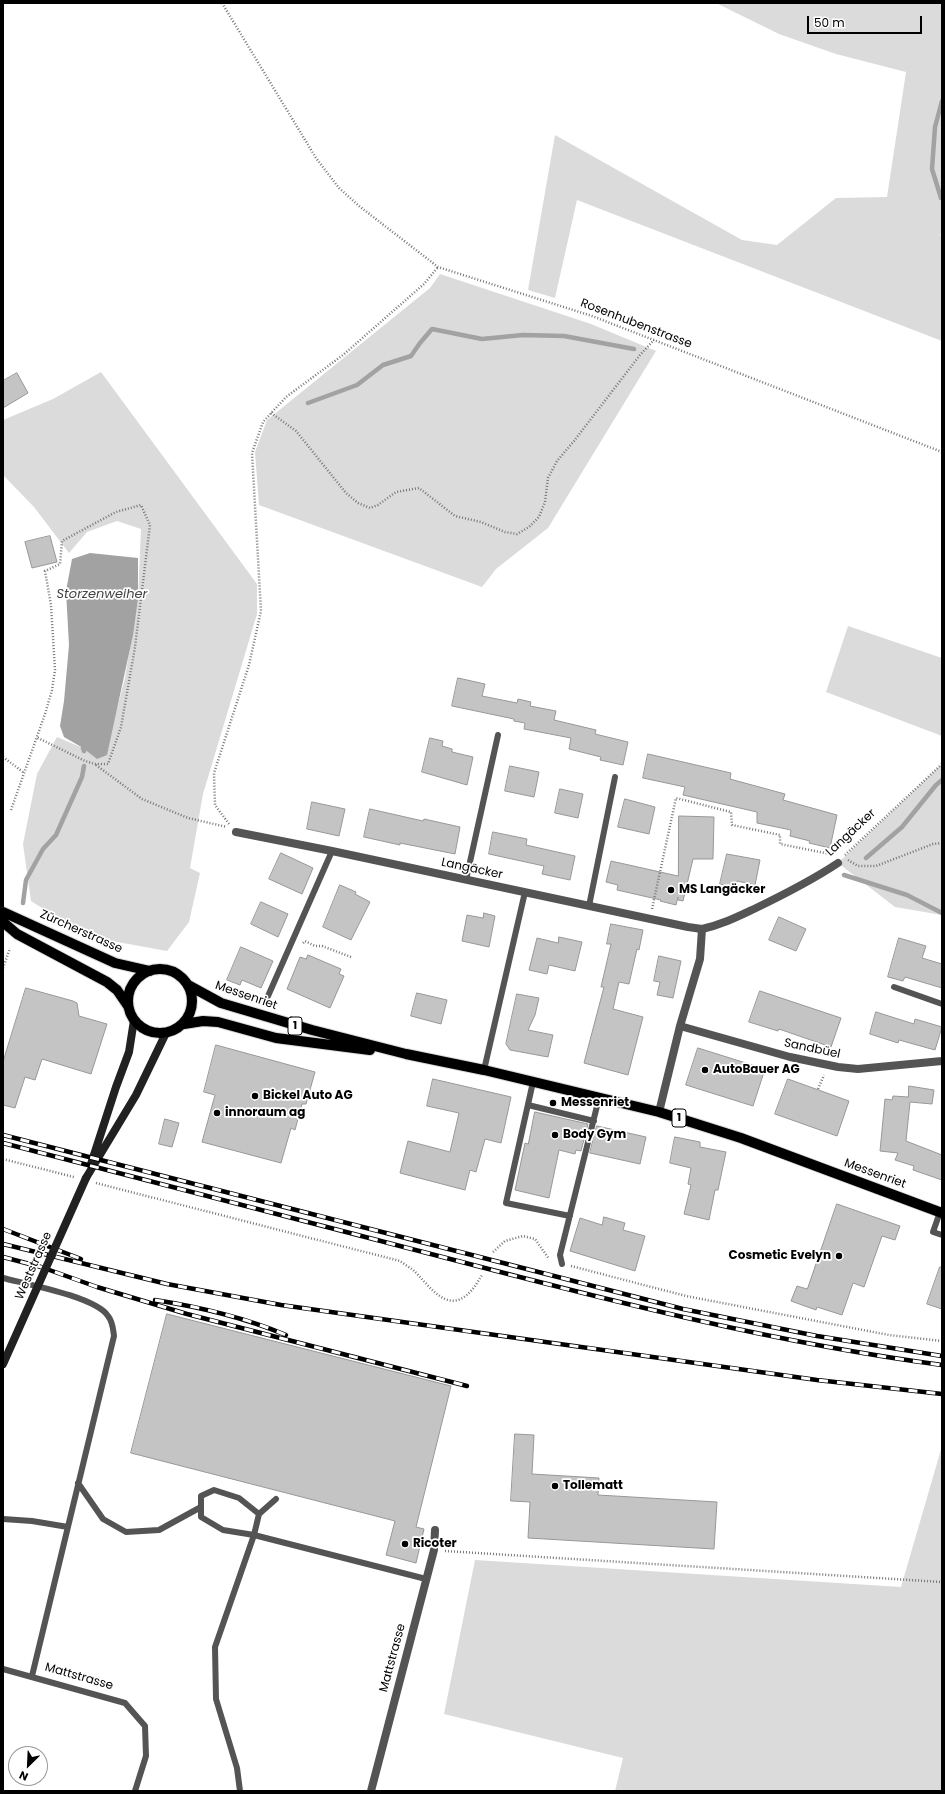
<!DOCTYPE html>
<meta charset="utf-8">
<style>
body{margin:0}
#map{position:relative;width:945px;height:1794px;overflow:hidden;background:#fff;font-family:Poppins,sans-serif}
canvas{display:block}
.frame{position:absolute;inset:0;border:4px solid #000;pointer-events:none}
.north{position:absolute;left:8px;top:1746px;width:40px;height:40px;box-sizing:border-box;background:#fff;border:1px solid #999;border-radius:50%;rotate:204deg;font-size:11px;font-weight:700;line-height:16px;text-align:center;color:#000}
.north::after{content:'';display:block;margin:auto;width:14px;height:18px;background:#000;clip-path:polygon(50% 0,100% 100%,50% 72%,0 100%)}
.scale{position:absolute;left:807px;top:16px;width:115px;height:18px;box-sizing:border-box;border:2px solid #000;border-top:0;padding-left:5px;font-size:12px;line-height:14px;white-space:nowrap;color:#000;-webkit-text-stroke:3px #fff;paint-order:stroke}
</style>
<div id="map">
<canvas width="945" height="1794"></canvas>
<div class="frame"></div>
<div class="north">N</div>
<div class="scale">50 m</div>
</div>
<script>
const ctx = document.querySelector('canvas').getContext('2d');
ctx.lineJoin = 'round';
function paint(path, color) { ctx.fillStyle = color; ctx.fill(path, 'evenodd'); }
function trace(path, color, width, dash) { ctx.strokeStyle = color; ctx.lineWidth = width; ctx.lineCap = dash ? 'butt' : 'round'; ctx.setLineDash(dash || []); ctx.stroke(path); }
function drawText(font, color, halo, rows, align = 'center') {
  ctx.font = font + ' Poppins,sans-serif'; ctx.lineWidth = 3.5; ctx.setLineDash([]); ctx.textBaseline = 'middle'; ctx.strokeStyle = halo; ctx.fillStyle = color; for (const [text, x, y, turn = 0] of rows) {
    ctx.save(); ctx.translate(x, y); ctx.rotate((+turn || 0) * Math.PI / 180); ctx.textAlign = isNaN(turn) ? turn : align; if (halo) ctx.strokeText(text, 0, 0); ctx.fillText(text, 0, 0); ctx.restore();
  }
}
const green = new Path2D(`
 M 716,3 L 942,3 L 942,231 L 939,237 L 942,233 L 942,341 L 577,200 L 555,298 L 528,290 L 555,135 L 742,240 L 777,245 L 836,198 L 887,197 L 906,72 L 836,54 L 779,34 Z
 M 440,274 L 591,324 L 656,351 L 548,528 L 496,569 L 482,587 L 259,505 L 255,452 L 267,420 L 430,288 Z
 M 101,372 L 257,584 L 257,614 L 203,794 L 190,868 L 200,873 L 189,922 L 167,951 L 101,939 L 56,917 L 31,901 L 23,844 L 37,774 L 57,737 L 83,748 L 101,753 L 109,739 L 125,678 L 138,599 L 141,529 L 117,521 L 87,532 L 69,553 L 34,507 L 3,475 L 3,420 L 53,399 Z
 M 848,626 L 942,658 L 942,736 L 826,692 Z
 M 942,764 L 942,915 L 895,907 L 838,863 Z
 M 942,1446 L 942,1791 L 615,1791 L 623,1758 L 444,1714 L 475,1560 L 901,1587 Z`);
const water = new Path2D(`
 M 90,553 L 138,558 L 138,599 L 133,635 L 107,755 L 97,759 L 83,748 L 64,737 L 60,726 L 64,701 L 69,645 L 66,591 L 72,559 Z`);
const stream = new Path2D(`
 M 941,198 L 932,169 L 935,127 L 942,101
 M 308,403 L 357,385 L 383,365 L 411,356 L 420,343 L 432,329 L 482,339 L 523,335 L 564,336 L 634,349
 M 83,748 L 84,751
 M 866,858 L 902,827 L 936,785 L 942,780
 M 844,875 L 907,895 L 942,913
 M 23,903 L 26,880 L 43,849 L 56,835 L 82,777 L 84,766`);
const building = new Path2D(`
 M 17,373 L 28,393 L 3,408 L 3,381 Z
 M 50,536 L 57,562 L 32,568 L 25,542 Z
 M 458,678 L 485,684 L 482,696 L 517,703 L 518,699 L 531,702 L 530,706 L 556,711 L 554,720 L 596,730 L 595,734 L 628,742 L 623,765 L 600,760 L 601,757 L 569,749 L 571,738 L 524,729 L 525,723 L 514,721 L 514,719 L 452,706 Z
 M 430,738 L 443,741 L 442,746 L 452,749 L 452,752 L 473,757 L 467,785 L 422,772 Z
 M 648,754 L 731,773 L 730,779 L 785,794 L 783,800 L 837,815 L 830,848 L 809,843 L 810,841 L 790,836 L 791,830 L 757,823 L 757,812 L 683,795 L 685,787 L 643,778 Z
 M 510,766 L 539,772 L 534,797 L 505,791 Z
 M 560,789 L 583,794 L 578,818 L 555,813 Z
 M 625,799 L 655,807 L 649,834 L 618,827 Z
 M 312,802 L 345,809 L 339,836 L 307,829 Z
 M 370,809 L 423,821 L 424,819 L 460,827 L 455,854 L 400,843 L 400,845 L 364,837 Z
 M 679,816 L 714,817 L 713,859 L 693,859 L 683,901 L 678,900 L 678,897 L 676,905 L 660,901 L 661,900 L 617,890 L 618,885 L 606,882 L 611,861 L 678,876 Z
 M 493,832 L 527,839 L 526,845 L 575,856 L 570,880 L 542,874 L 544,866 L 489,854 Z
 M 281,853 L 313,868 L 302,894 L 269,879 Z
 M 727,854 L 760,860 L 755,885 L 737,881 L 736,888 L 720,884 Z
 M 340,885 L 356,892 L 355,894 L 370,902 L 351,940 L 323,927 Z
 M 261,902 L 288,914 L 278,937 L 251,924 Z
 M 484,913 L 495,916 L 489,947 L 462,941 L 467,915 L 483,918 Z
 M 779,917 L 806,929 L 796,951 L 769,940 Z
 M 611,924 L 643,930 L 639,950 L 637,949 L 629,984 L 619,982 L 613,1009 L 643,1017 L 628,1075 L 584,1063 L 604,987 L 601,987 L 611,944 L 607,944 Z
 M 559,937 L 582,942 L 575,971 L 549,965 L 547,974 L 529,970 L 537,938 L 558,943 Z
 M 899,938 L 926,946 L 922,958 L 942,964 L 942,988 L 905,977 L 903,981 L 888,977 Z
 M 241,947 L 273,961 L 261,988 L 242,980 L 240,985 L 227,980 Z
 M 308,955 L 341,969 L 339,974 L 344,976 L 330,1008 L 287,989 L 300,957 L 306,959 Z
 M 659,956 L 681,961 L 673,998 L 657,995 L 660,982 L 654,981 Z
 M 26,988 L 73,1001 L 77,1003 L 79,1016 L 107,1024 L 91,1074 L 42,1059 L 35,1080 L 25,1077 L 15,1108 L 3,1105 L 3,1062 Z
 M 760,991 L 841,1018 L 831,1047 L 779,1029 L 778,1031 L 749,1022 Z
 M 417,993 L 447,1000 L 441,1024 L 411,1016 Z
 M 517,994 L 539,998 L 535,1015 L 528,1030 L 553,1035 L 548,1057 L 510,1050 L 506,1044 Z
 M 876,1012 L 914,1024 L 915,1019 L 942,1027 L 935,1050 L 899,1040 L 898,1043 L 870,1034 Z
 M 216,1045 L 315,1072 L 306,1104 L 302,1104 L 295,1130 L 291,1128 L 281,1163 L 202,1142 L 215,1095 L 204,1092 Z
 M 698,1048 L 765,1069 L 753,1106 L 686,1085 Z
 M 433,1079 L 511,1097 L 501,1143 L 485,1139 L 476,1172 L 470,1170 L 465,1190 L 400,1173 L 408,1141 L 450,1152 L 459,1113 L 427,1106 Z
 M 788,1079 L 849,1101 L 837,1136 L 775,1114 Z
 M 909,1086 L 934,1090 L 932,1104 L 910,1102 L 906,1141 L 942,1155 L 942,1180 L 913,1170 L 914,1166 L 895,1160 L 898,1153 L 880,1151 L 885,1099 L 892,1100 L 893,1096 L 908,1097 Z
 M 535,1112 L 588,1124 L 581,1151 L 576,1150 L 575,1154 L 559,1150 L 549,1198 L 515,1190 L 525,1143 L 528,1144 Z
 M 165,1119 L 179,1123 L 172,1147 L 159,1144 Z
 M 597,1126 L 646,1137 L 640,1164 L 590,1153 Z
 M 675,1137 L 700,1142 L 700,1147 L 726,1152 L 718,1190 L 715,1190 L 709,1220 L 684,1214 L 691,1185 L 688,1184 L 691,1168 L 670,1163 Z
 M 837,1204 L 900,1226 L 895,1240 L 882,1236 L 864,1287 L 853,1283 L 842,1315 L 817,1307 L 816,1310 L 791,1301 L 797,1286 L 807,1289 Z
 M 604,1217 L 625,1223 L 623,1230 L 645,1236 L 635,1271 L 570,1251 L 580,1218 L 602,1225 Z
 M 940,1267 L 942,1267 L 942,1309 L 927,1304 Z
 M 167,1314 L 451,1386 L 416,1527 L 424,1529 L 416,1563 L 386,1555 L 395,1521 L 131,1453 Z
 M 515,1434 L 534,1435 L 532,1474 L 599,1478 L 598,1495 L 717,1502 L 714,1549 L 528,1538 L 530,1502 L 511,1501 Z`);
const path = new Path2D(`
 M 222,3 L 316,158 L 339,188 L 359,206 L 438,267 L 592,316 L 942,452
 M 271,413 L 296,431 L 346,493 L 358,503 L 370,508 L 378,505 L 396,492 L 419,488 L 455,516 L 481,522 L 505,532 L 517,534 L 529,527 L 539,517 L 545,502 L 548,478 L 557,461 L 574,441 L 640,355 L 654,340
 M 3,757 L 23,772
 M 96,765 L 142,799 L 188,818 L 227,827
 M 11,810 L 45,714 L 52,690 L 55,670 L 51,605 L 45,571 L 60,564 L 62,541 L 116,512 L 141,505 L 150,525 L 135,647 L 121,727 L 108,764 L 95,764 L 85,761 L 36,737
 M 229,824 L 215,805 L 214,773 L 249,665 L 261,611 L 252,453 L 263,422 L 286,397 L 343,355 L 424,284 L 438,267
 M 845,855 L 942,764
 M 848,860 L 858,866 L 876,866 L 933,844 L 942,843
 M 652,909 L 676,798 L 731,812 L 732,825 L 780,835 L 780,844 L 830,854
 M 303,943 L 305,941 L 315,946 L 322,946 L 351,957
 M 3,968 L 10,948
 M 818,1089 L 824,1075
 M 3,1159 L 74,1177
 M 96,1183 L 400,1261 C 404,1264 409,1267 413,1270 C 426,1281 443,1311 464,1297 C 472,1292 477,1283 482,1275
 M 493,1252 L 505,1241 L 523,1236 L 535,1239 L 549,1259
 M 571,1266 L 686,1296 L 889,1335 L 942,1341
 M 445,1551 L 942,1582`);
const service = new Path2D(`
 M 466,880 L 498,735
 M 589,906 L 615,777
 M 894,987 L 942,1004
 M 268,996 L 332,851
 M 484,1070 L 525,892
 M 533,1082 L 506,1203 L 570,1216
 M 528,1105 L 594,1121
 M 940,1212 L 933,1232 L 942,1235
 M 562,1264 L 560,1255 L 599,1098
 M 3,1278 C 26,1284 96,1297 108,1316 C 113,1322 113,1329 114,1336 L 32,1676
 M 78,1483 L 103,1519 L 126,1532 L 159,1530 L 201,1507
 M 259,1514 L 239,1498 L 214,1490 L 201,1496 L 201,1517 L 223,1530 L 254,1535 L 426,1579
 M 3,1519 L 32,1521 L 68,1527
 M 3,1669 L 125,1703 L 145,1726 L 146,1756 L 135,1791
 M 240,1791 L 237,1768 L 216,1699 L 215,1647 L 254,1535 L 259,1514 L 276,1499`);
const minor = new Path2D(`
 M 236,832 L 332,851 L 688,927 L 702,929 L 700,959 L 680,1026 L 659,1112
 M 702,929 C 721,925 737,917 754,909 C 783,895 811,881 838,863
 M 680,1026 L 790,1057 L 838,1067 L 858,1069 L 942,1061
 M 371,1791 L 434,1550 L 435,1530`);
const secondary = new Path2D(`
 M 91,1164 L 116,1087 L 129,1052 L 134,1020
 M 86,1178 L 136,1095 L 166,1033`);
const primary = new Path2D(`
 M 3,912 L 115,963 L 150,971
 M 3,922 L 17,934 L 107,982 L 117,990 L 128,1006
 M128 1001a32 32 0 1 1 64 0a32 32 0 1 1-64 0Z
 M 188,985 L 221,1003 L 312,1030 L 406,1054 L 484,1070 L 659,1112 L 741,1138 L 942,1213
 M 184,1024 L 203,1021 L 218,1022 L 276,1038 L 370,1050`);
const rail = new Path2D(`
 M 3,1135 L 683,1309 L 817,1336 L 942,1356
 M 3,1143 C 153,1182 304,1221 454,1260 C 615,1302 776,1343 942,1365
 M 3,1229 L 81,1259
 M 3,1244 L 167,1284 L 281,1305 L 817,1380 L 942,1394
 M 3,1257 L 41,1267 L 97,1287 L 187,1314 L 467,1386
 M 155,1300 C 200,1307 243,1317 286,1335`);
const secondaryBridge = new Path2D(`
 M 3,1364 L 86,1178`);
const markers = [
 [671,890,4,"#000"],
 [705,1070,4,"#000"],
 [255,1096,4,"#000"],
 [553,1103,4,"#000"],
 [217,1113,4,"#000"],
 [555,1135,4,"#000"],
 [839,1256,4,"#000"],
 [555,1486,4,"#000"],
 [405,1544,4,"#000"]
];
const shields = [
 [295,1026,14],
 [679,1118,14]
];
const shieldNames = [
 ["1",295,1026],
 ["1",679,1118]
];
const streetNames = [
 ["Rosenhubenstrasse",636,324,21],
 ["Langäcker",851,833,-43],
 ["Langäcker",472,869,12],
 ["Zürcherstrasse",81,932,24],
 ["Messenriet",246,996,19],
 ["Sandbüel",812,1049,12],
 ["Messenriet",875,1174,20],
 ["Weststrasse",34,1266,-66],
 ["Mattstrasse",393,1658,-75],
 ["Mattstrasse",79,1677,16]
];
const poiNames = [
 ["MS Langäcker",679,890],
 ["AutoBauer AG",713,1070],
 ["Bickel Auto AG",263,1096],
 ["Messenriet",561,1103],
 ["innoraum ag",225,1113],
 ["Body Gym",563,1135],
 ["Cosmetic Evelyn",831,1256,"right"],
 ["Tollematt",563,1486],
 ["Ricoter",413,1544]
];
const waterNames = [
 ["Storzenweiher",102,595]
];
paint(green, '#dbdbdb');
paint(water, '#a2a2a2');
trace(stream, '#a2a2a2', 4.5);
paint(building, '#c4c4c4');
trace(building, '#989898', 1);
trace(primary, '#dbdbdb', 12);
trace(path, '#767676', 2.5, [1, 2]);
trace(service, '#545454', 6);
trace(minor, '#545454', 8);
trace(secondary, '#212121', 8);
trace(primary, '#000', 10);
trace(rail, '#000', 4.5);
trace(rail, '#fff', 3, [9]);
trace(secondaryBridge, '#212121', 8);
for (const [x, y, r, color] of markers) { const dot = new Path2D(); dot.arc(x, y, r, 0, 2 * Math.PI); ctx.fillStyle = color; ctx.fill(dot); trace(dot, '#fff', 1.5); }
for (const [x, y, w] of shields) { const box = new Path2D(); box.roundRect(x - w / 2, y - 9, w, 18, 3); ctx.fillStyle = '#fff'; ctx.fill(box); trace(box, '#000', 1); }
drawText('bold 11px', '#000', null, shieldNames);
drawText('12px', '#000', '#fff', streetNames);
drawText('bold 12px', '#000', '#fff', poiNames, 'left');
drawText('italic 13px', '#434343', '#fff', waterNames);
</script>
